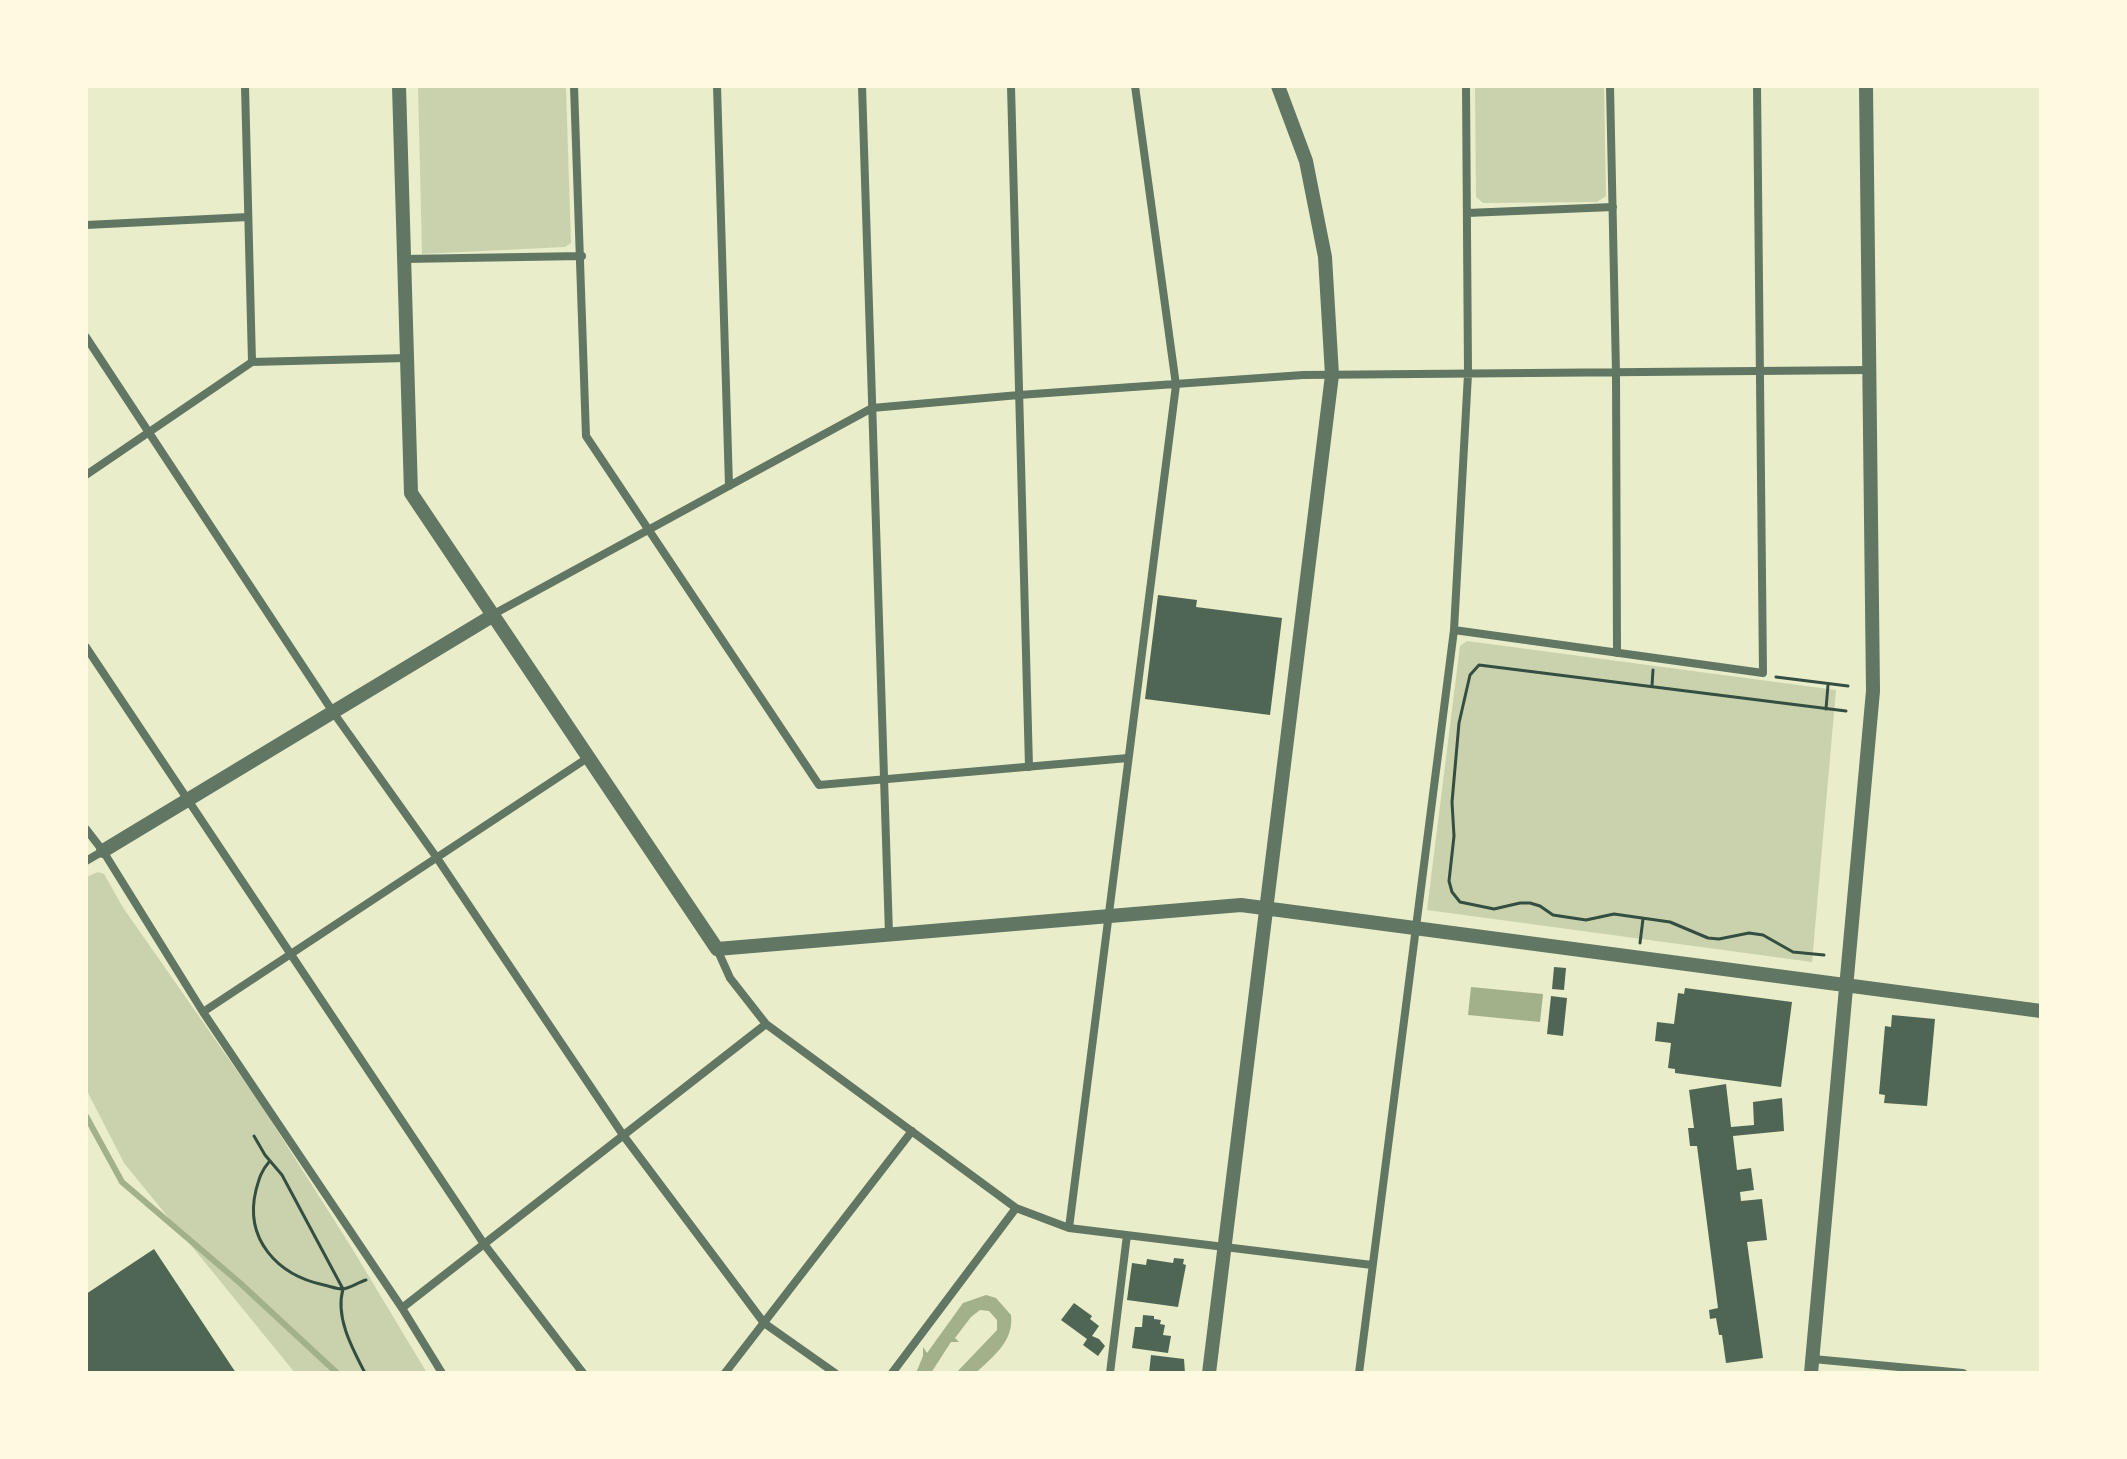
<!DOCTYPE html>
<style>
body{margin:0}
#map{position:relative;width:2127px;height:1459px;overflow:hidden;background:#e9edc9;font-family:Raleway,sans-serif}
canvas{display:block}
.frame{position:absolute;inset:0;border:88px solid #fefae0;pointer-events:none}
</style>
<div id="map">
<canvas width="2127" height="1459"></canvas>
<div class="frame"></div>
</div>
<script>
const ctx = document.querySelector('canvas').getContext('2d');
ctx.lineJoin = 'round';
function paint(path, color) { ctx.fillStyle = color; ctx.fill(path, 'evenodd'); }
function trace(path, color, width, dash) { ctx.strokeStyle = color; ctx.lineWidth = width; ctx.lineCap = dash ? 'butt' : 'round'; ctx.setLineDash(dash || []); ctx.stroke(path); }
const green = new Path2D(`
 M 418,86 L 563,86 L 566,89 L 571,243 L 565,247 L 422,254 Z
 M 1475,86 L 1604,86 L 1606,196 L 1597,202 L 1483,203 L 1476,197 Z
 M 1467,641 L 1836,690 L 1812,962 L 1427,910 L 1460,646 Z
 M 98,872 L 104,874 L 124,909 L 263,1108 L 350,1245 L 427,1373 L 295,1373 L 124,1163 L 86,1089 L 86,877 Z`);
const water = new Path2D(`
 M 1471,987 L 1543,994 L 1540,1022 L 1468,1015 Z
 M 986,1295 L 996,1298 L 1011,1315 C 1014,1342 993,1356 976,1373 L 956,1373 L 997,1330 L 997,1320 L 989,1311 L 980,1310 L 971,1317 L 955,1338 L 959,1342 L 951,1342 L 931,1373 L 916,1373 L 923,1356 L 923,1347 L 927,1353 L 963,1303 Z`);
const stream = new Path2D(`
 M 86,1116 L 122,1182 L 240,1283 L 337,1373`);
const building = new Path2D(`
 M 1158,595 L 1197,600 L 1196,607 L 1282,618 L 1270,715 L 1145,699 Z
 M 1554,967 L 1566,968 L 1564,990 L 1552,989 Z
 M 1685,988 L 1792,1002 L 1781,1087 L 1675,1073 L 1675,1069 L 1668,1068 L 1671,1043 L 1655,1041 L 1657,1022 L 1674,1024 L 1678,993 L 1684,994 Z
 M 1551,996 L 1567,998 L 1563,1036 L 1547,1034 Z
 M 1892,1015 L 1935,1019 L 1927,1106 L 1884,1103 L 1885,1095 L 1879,1094 L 1885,1026 L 1891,1027 Z
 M 1726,1084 L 1731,1127 L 1754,1125 L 1753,1102 L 1782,1098 L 1784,1131 L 1733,1136 L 1737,1170 L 1751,1168 L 1754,1190 L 1740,1192 L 1741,1201 L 1762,1199 L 1767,1240 L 1747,1242 L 1763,1358 L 1726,1363 L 1722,1335 L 1719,1335 L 1716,1318 L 1710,1319 L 1709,1310 L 1718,1308 L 1697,1146 L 1690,1146 L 1688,1128 L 1694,1128 L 1689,1090 Z
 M 154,1249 L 236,1373 L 86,1373 L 86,1294 Z
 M 1174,1258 L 1184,1259 L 1183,1264 L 1186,1265 L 1178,1307 L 1127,1300 L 1132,1263 L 1146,1265 L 1147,1259 L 1173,1263 Z
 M 1074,1303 L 1092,1316 L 1090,1319 L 1099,1326 L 1092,1336 L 1099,1339 L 1105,1346 L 1098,1356 L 1083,1345 L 1087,1339 L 1061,1320 Z
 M 1143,1315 L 1154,1316 L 1154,1319 L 1161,1320 L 1160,1324 L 1165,1325 L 1163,1335 L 1171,1336 L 1168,1353 L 1132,1348 L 1135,1327 L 1142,1327 Z
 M 1151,1355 L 1184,1359 L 1185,1373 L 1149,1373 Z`);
const path = new Path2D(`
 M 1776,677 L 1848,686
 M 1652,686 L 1653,670
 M 1826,709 L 1828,685
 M 1640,943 L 1643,919
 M 1824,955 L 1793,952 L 1763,935 L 1749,933 L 1719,939 L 1708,938 L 1670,922 L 1614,914 L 1586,920 L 1553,915 L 1540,906 L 1530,903 L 1520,903 L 1494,909 L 1460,902 L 1452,892 L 1449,881 L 1454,836 L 1452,802 L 1459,723 L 1470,675 L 1479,665 L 1846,711
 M 254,1136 L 265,1155 L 282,1175 L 343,1289 C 335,1317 352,1348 365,1373
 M 269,1162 C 261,1171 259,1179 256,1190 C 244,1239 277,1275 324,1285 C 329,1286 337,1289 343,1289 C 350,1288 359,1282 366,1280`);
const minor = new Path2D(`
 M 245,86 L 252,362
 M 574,86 L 586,436 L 819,785 L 1128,758
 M 717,86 L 729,486
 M 862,86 L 889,934
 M 1011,86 L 1029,767
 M 1610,86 L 1616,373 L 1617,653
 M 1467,213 L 1613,207
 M 86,225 L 248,217
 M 404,259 L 582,256
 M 86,337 L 333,712 L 437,858 L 623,1135 L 764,1323 L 835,1373
 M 86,475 L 252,362 L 407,358
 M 492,615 L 872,408 L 1019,395 L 1303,375 L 1869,370
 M 1454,630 L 1763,673 L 1757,86
 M 86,647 L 484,1244 L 583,1373
 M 86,829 L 103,851 L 203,1012 L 402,1308 L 442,1373
 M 86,861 L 103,851
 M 717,949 L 730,978 L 766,1024 L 1016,1208 L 1069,1228 L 1372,1265
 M 203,1012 L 589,757
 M 1069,1228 L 1176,385 L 1135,86
 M 402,1308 L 766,1024
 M 1813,1359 L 1963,1373
 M 725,1373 L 912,1131
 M 892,1373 L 1016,1208
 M 1110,1373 L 1127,1235
 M 1359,1373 L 1454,630 L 1468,374 L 1466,86`);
const tertiary = new Path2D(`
 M 399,86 L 411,493 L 717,949 L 1241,905 L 2041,1011
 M 103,851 L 492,616
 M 1209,1373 L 1332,375 L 1325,257 L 1306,161 L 1278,86
 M 1811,1373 L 1873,691 L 1866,86`);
paint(green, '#cad2ad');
paint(water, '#a3b18a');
trace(stream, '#a3b18a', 6);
paint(building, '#4f6655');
trace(path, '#344e41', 3);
trace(minor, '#617663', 8);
trace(tertiary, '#617663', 14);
</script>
